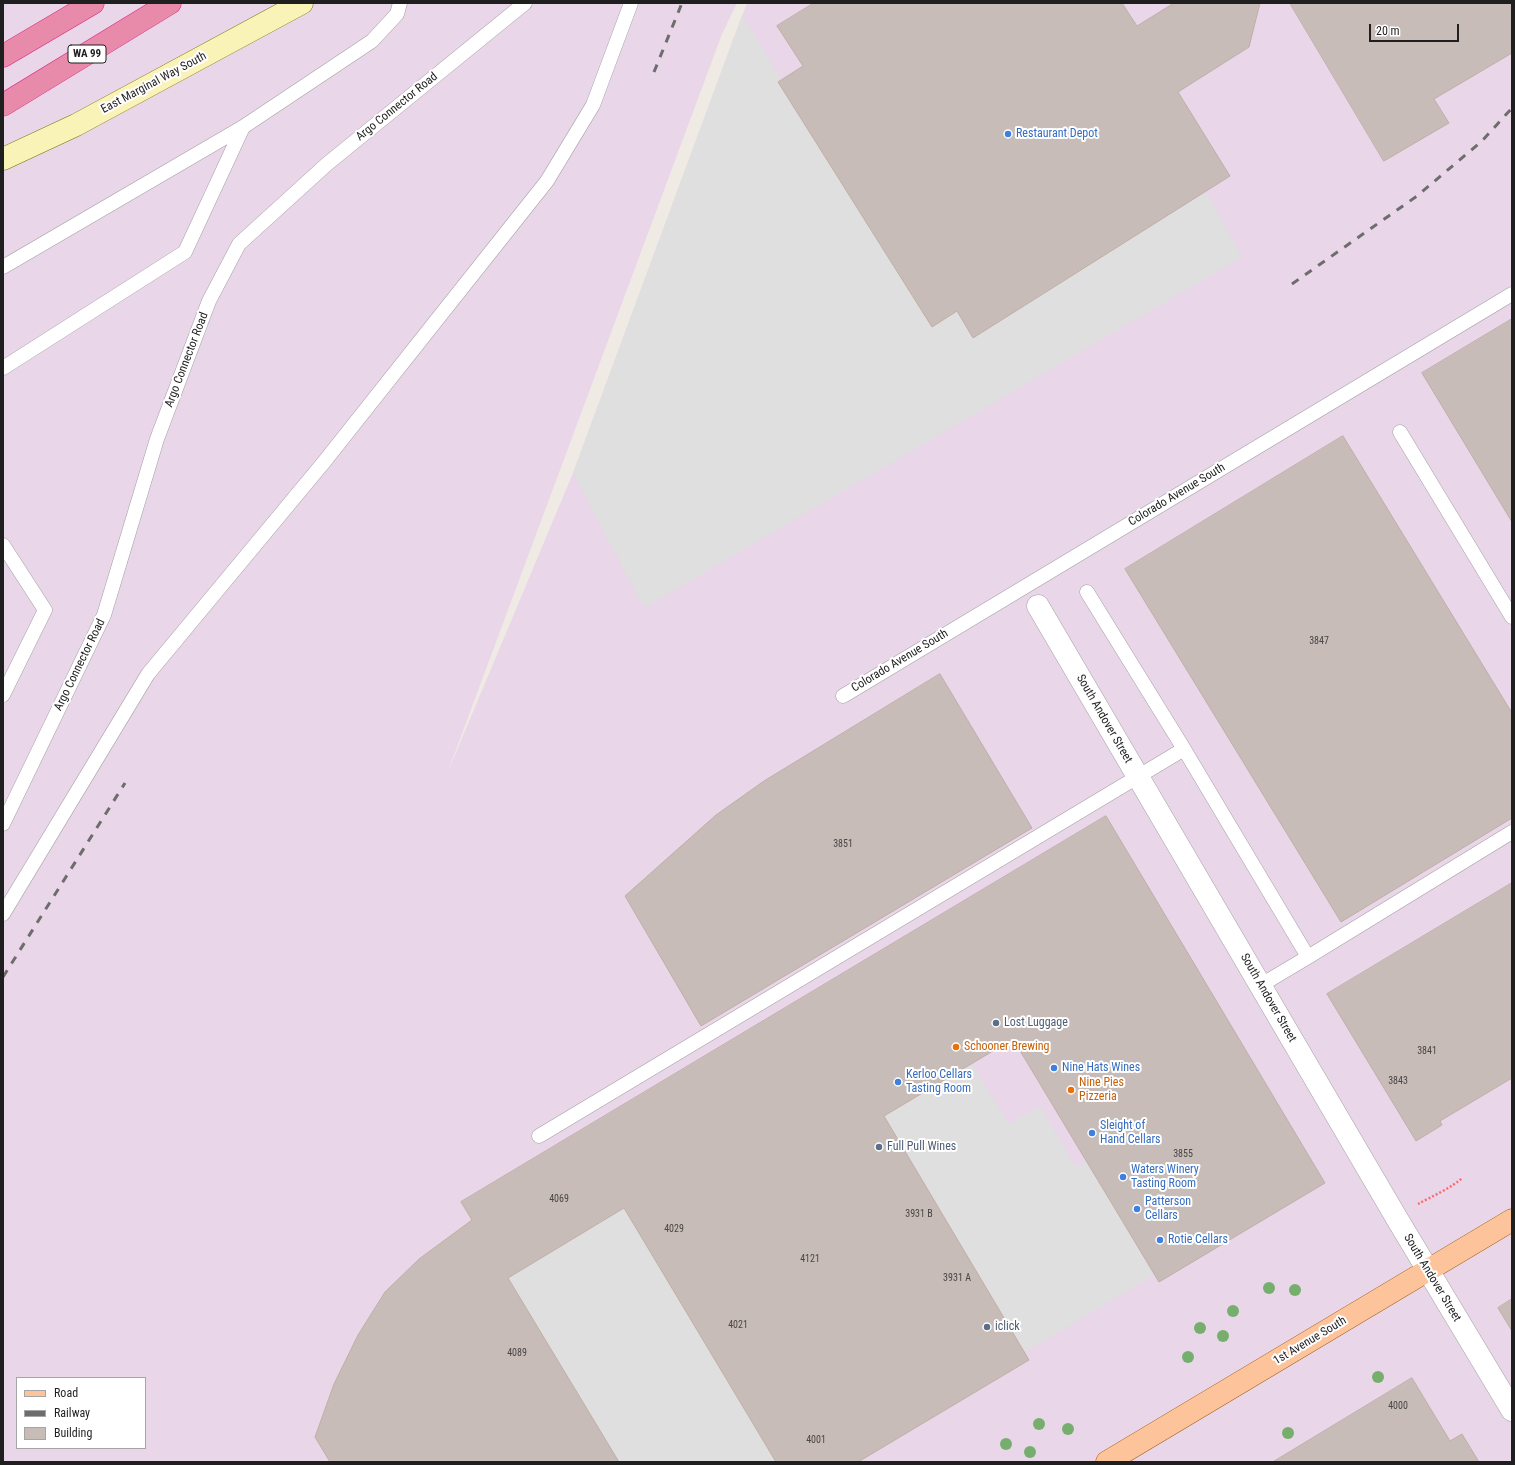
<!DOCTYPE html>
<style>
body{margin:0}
#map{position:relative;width:1515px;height:1465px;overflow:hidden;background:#f0eae5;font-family:"Roboto Condensed",sans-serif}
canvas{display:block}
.frame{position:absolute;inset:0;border:4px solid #1f1f1f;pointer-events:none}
.legend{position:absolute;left:16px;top:1377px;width:130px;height:72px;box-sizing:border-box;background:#fff;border:1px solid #a5a5a5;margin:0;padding:5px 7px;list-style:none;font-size:12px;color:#1f1f1f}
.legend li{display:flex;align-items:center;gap:8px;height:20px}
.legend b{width:20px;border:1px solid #a5a5a5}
.scale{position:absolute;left:1369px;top:24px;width:90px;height:18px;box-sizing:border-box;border:2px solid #1f1f1f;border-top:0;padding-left:5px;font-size:12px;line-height:14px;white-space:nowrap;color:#1f1f1f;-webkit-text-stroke:3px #fff;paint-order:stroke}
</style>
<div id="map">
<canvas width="1515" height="1465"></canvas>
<div class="frame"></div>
<ul class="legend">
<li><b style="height:5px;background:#fdc49c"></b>Road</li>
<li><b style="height:5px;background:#6d6d6d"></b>Railway</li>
<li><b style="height:11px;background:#c7bcb8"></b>Building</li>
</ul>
<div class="scale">20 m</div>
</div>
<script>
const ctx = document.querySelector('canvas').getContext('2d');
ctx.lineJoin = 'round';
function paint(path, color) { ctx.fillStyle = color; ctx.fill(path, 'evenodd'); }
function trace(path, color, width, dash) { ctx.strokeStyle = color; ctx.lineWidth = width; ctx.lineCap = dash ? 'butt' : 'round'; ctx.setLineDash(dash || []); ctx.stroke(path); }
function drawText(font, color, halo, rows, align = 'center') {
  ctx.font = font + ' "Roboto Condensed",sans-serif'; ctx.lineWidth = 4; ctx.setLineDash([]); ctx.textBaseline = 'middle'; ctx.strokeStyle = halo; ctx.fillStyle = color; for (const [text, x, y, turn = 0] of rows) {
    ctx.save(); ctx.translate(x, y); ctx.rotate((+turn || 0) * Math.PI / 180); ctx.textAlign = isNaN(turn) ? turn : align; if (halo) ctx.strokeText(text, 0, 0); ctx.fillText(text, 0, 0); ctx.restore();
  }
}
const industrial = new Path2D(`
 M 3,3 L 737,3 L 722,34 L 447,774 L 573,473 L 747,3 L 1512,3 L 1512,1462 L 3,1462 ZM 17,1378 L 145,1378 L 145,1448 L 17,1448 Z`);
const parking = new Path2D(`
 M 742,15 L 932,327 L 957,311 L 973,338 L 1206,192 L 1242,257 L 644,608 L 573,473 Z
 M 972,1064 L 1009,1124 L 1040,1106 L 1076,1167 L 1087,1161 L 1154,1275 L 1025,1352 L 884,1116 Z
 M 624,1208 L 776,1462 L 619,1462 L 508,1278 Z`);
const building = new Path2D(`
 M 814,3 L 1122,3 L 1137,26 L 1174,3 L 1260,3 L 1249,47 L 1178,92 L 1230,176 L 973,338 L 957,311 L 932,327 L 778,82 L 803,66 L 777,26 Z
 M 1290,3 L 1512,3 L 1512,53 L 1434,99 L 1449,123 L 1384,161 Z
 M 1512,319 L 1512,522 L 1422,373 Z
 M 1343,436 L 1512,713 L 1512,818 L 1341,922 L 1125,569 Z
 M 940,674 L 1032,828 L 701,1026 L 625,896 L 716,815 L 764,781 Z
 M 1106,816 L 1325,1183 L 1159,1282 L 1013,1039 L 884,1116 L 1029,1360 L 858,1462 L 776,1462 L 624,1208 L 508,1278 L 619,1462 L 330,1462 L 315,1437 L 334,1384 L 358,1335 L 385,1292 L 419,1259 L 472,1220 L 461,1202 Z
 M 1512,883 L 1512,1078 L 1440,1121 L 1442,1125 L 1416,1141 L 1327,994 Z
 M 1512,1299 L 1512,1331 L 1498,1308 Z
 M 1412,1378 L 1450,1441 L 1462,1434 L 1479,1462 L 1273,1462 Z`);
const path = new Path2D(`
 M 1418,1204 C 1431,1197 1453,1187 1462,1178`);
const lane = new Path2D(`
 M 3,267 L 243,127 L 372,41 L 397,14 L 400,3
 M 3,368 L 185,252 L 243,127
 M 1400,432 L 1512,617
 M 3,545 L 45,610 L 3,695
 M 1087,592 L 1184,749
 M 843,696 L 1512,294
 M 3,824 L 104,615 L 157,439 L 209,301 L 239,244 L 327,164 L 525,3
 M 3,914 L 148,674 L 324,462 L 547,181 L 593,105 L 631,3
 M 1308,957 L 1512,832
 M 539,1136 L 1184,749 L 1308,957 L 1261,985`);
const street = new Path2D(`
 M 1038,606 L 1396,1217 L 1512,1410`);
const secondary = new Path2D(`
 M 3,159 L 76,125 L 302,3`);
const primary = new Path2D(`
 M 1107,1462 L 1512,1220`);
const highway = new Path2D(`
 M 3,56 L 93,3
 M 3,105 L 170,3`);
const rail = new Path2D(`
 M 654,72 L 682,3
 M 1292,284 L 1417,196 L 1482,141 L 1512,108
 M 3,977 L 125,783`);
const trees = [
 [1269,1288],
 [1295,1290],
 [1233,1311],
 [1200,1328],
 [1223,1336],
 [1188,1357],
 [1378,1377],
 [1039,1424],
 [1068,1429],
 [1288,1433],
 [1006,1444],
 [1030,1452]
];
const markers = [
 [1008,134,4,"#3f7fe0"],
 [996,1023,4,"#5c6f8a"],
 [956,1047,4,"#e8710a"],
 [1054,1068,4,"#3f7fe0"],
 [898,1082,4,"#3f7fe0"],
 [1071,1090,4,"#e8710a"],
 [1092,1133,4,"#3f7fe0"],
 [879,1147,4,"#5c6f8a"],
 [1123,1177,4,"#3f7fe0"],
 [1137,1209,4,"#3f7fe0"],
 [1160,1240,4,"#3f7fe0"],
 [987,1327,4,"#5c6f8a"]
];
const numberNames = [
 ["3847",1319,641],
 ["3851",843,844],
 ["3841",1427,1051],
 ["3843",1398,1081],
 ["3855",1183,1154],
 ["4069",559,1199],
 ["3931 B",919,1214],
 ["4029",674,1229],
 ["4121",810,1259],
 ["3931 A",957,1278],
 ["4021",738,1325],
 ["4089",517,1353],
 ["4000",1398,1406],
 ["4001",816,1440]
];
const shields = [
 [87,54,38]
];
const shieldNames = [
 ["WA 99",87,54]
];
const streetNames = [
 ["East Marginal Way South",154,83,-28],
 ["Argo Connector Road",397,107,-39],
 ["Argo Connector Road",187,360,-69],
 ["Colorado Avenue South",1177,495,-31],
 ["Colorado Avenue South",900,661,-31],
 ["Argo Connector Road",80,665,-64],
 ["South Andover Street",1104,719,60],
 ["South Andover Street",1268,998,60],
 ["South Andover Street",1432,1278,59],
 ["1st Avenue South",1310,1341,-31]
];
const shopNames = [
 ["Restaurant Depot",1016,134],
 ["Nine Hats Wines",1062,1068],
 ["Kerloo Cellars",906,1075],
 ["Tasting Room",906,1089],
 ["Sleight of",1100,1126],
 ["Hand Cellars",1100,1140],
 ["Waters Winery",1131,1170],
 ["Tasting Room",1131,1184],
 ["Patterson",1145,1202],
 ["Cellars",1145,1216],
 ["Rotie Cellars",1168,1240]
];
const serviceNames = [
 ["Lost Luggage",1004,1023],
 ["Full Pull Wines",887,1147],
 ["iclick",995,1327]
];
const foodNames = [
 ["Schooner Brewing",964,1047],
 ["Nine Pies",1079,1083],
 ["Pizzeria",1079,1097]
];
paint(industrial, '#e9d6e8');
paint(parking, '#dfdfdf');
paint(building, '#c7bcb8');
trace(building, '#c2aea7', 1);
trace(lane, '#a3a3a3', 15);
trace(street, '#a3a3a3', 23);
trace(secondary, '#787303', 23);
trace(primary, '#994f00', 23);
trace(highway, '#dd227f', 23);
trace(path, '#fc6a71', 2.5, [2, 2]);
trace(lane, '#fff', 14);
trace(street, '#fff', 22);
trace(secondary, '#faf3b8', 22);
trace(primary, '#fdc49c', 22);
trace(highway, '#e88bab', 22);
trace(rail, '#6d6d6d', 3, [8, 8]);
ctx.fillStyle = '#76af6d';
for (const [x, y] of trees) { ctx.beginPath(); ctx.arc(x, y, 6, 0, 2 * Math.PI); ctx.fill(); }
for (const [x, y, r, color] of markers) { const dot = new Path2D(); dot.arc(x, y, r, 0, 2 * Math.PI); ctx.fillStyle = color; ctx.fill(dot); trace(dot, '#fff', 1.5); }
drawText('10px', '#494645', null, numberNames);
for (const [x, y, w] of shields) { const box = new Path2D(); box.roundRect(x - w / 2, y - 9, w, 18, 3); ctx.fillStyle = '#fff'; ctx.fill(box); trace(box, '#1f1f1f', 1); }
drawText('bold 11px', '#1f1f1f', null, shieldNames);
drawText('12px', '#1f1f1f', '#fff', streetNames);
drawText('12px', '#366cbe', '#fff', shopNames, 'left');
drawText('12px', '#4e5e75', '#fff', serviceNames, 'left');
drawText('12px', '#c56008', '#fff', foodNames, 'left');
</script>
